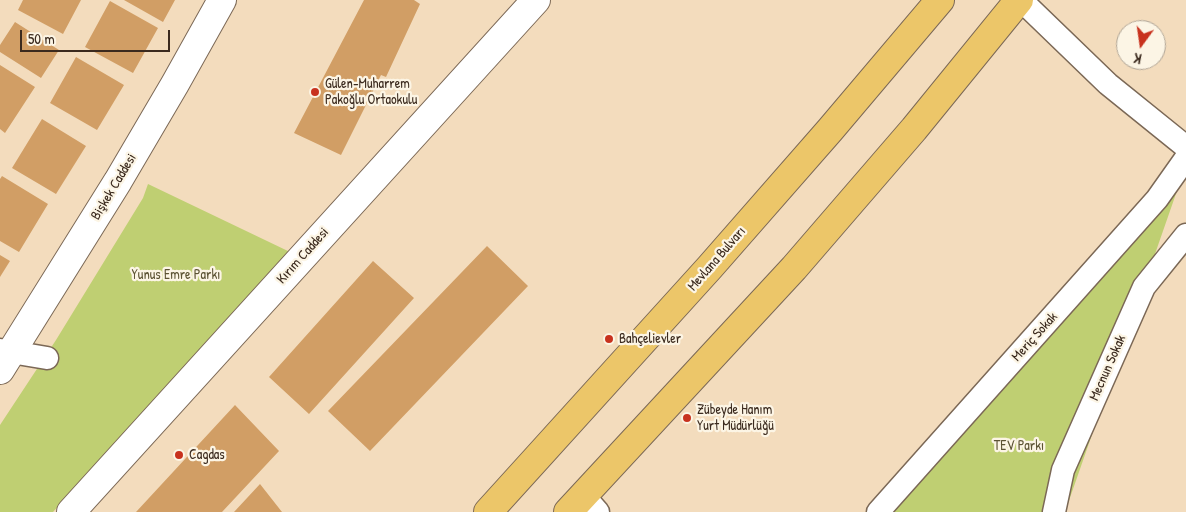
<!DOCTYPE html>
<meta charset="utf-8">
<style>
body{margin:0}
#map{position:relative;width:1186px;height:512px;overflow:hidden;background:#f3dcbd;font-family:"Patrick Hand",sans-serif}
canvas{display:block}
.north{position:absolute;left:1116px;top:20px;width:50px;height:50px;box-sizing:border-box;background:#fcf5e5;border:1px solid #afa495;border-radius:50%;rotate:194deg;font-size:14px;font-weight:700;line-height:20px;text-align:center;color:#3b2a1e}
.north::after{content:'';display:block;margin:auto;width:18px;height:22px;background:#c8321e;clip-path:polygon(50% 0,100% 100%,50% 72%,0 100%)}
.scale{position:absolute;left:20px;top:30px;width:150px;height:22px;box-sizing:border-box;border:2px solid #3b2a1e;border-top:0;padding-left:6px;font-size:15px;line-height:18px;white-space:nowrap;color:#3b2a1e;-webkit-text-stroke:4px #fcf5e5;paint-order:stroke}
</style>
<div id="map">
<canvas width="1186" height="512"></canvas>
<div class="north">K</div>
<div class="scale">50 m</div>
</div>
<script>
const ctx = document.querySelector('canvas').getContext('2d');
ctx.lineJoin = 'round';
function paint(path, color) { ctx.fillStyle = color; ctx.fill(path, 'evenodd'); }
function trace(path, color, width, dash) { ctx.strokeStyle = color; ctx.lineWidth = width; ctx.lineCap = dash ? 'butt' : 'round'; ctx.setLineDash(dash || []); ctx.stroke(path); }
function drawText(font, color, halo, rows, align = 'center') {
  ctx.font = font + ' "Patrick Hand",sans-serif'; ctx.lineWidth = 4.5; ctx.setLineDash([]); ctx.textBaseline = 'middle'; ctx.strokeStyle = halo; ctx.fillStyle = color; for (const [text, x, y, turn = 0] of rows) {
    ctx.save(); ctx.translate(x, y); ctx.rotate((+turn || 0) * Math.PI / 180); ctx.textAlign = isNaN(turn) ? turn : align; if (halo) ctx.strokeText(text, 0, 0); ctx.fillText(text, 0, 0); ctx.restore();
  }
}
const green = new Path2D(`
 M 1186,165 L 1065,512 L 876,512 Z
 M 148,184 L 290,252 L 53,512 L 0,512 L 0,425 L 56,340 L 143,198 Z`);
const building = new Path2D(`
 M 23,0 L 81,0 L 63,34 L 18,10 Z
 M 124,0 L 175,0 L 163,22 Z
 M 364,0 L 414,0 L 420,4 L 386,77 L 381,75 L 341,155 L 294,133 Z
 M 110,1 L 158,28 L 133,73 L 85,47 Z
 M 15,22 L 59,50 L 41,78 L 0,52 L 0,45 Z
 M 76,57 L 124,85 L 97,130 L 50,103 Z
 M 0,65 L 35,87 L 5,133 L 0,129 Z
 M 42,119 L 86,146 L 56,194 L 12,168 Z
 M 2,176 L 48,204 L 19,252 L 0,241 L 0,179 Z
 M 487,246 L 528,286 L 370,451 L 328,411 Z
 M 0,255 L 10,261 L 0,277 Z
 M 373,261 L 414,298 L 309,414 L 269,377 Z
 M 235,405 L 279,451 L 222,512 L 136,512 Z
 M 260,484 L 282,512 L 234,512 Z`);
const minor = new Path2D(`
 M 1021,0 L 1108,84 L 1186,147
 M 0,350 L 47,358
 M 584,496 L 598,512
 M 878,512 L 1157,199 L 1186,158
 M 1054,512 L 1063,470 L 1144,287 L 1186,235`);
const tertiary = new Path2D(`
 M 0,370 L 118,181 L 175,84 L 222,0
 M 71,512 L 536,0`);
const trunk = new Path2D(`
 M 488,512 L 710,267 L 830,130 L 940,0
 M 568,512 L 794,268 L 914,129 L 1019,0`);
const markers = [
 [315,92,5,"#c8321e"],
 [609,339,5,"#c8321e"],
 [687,418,5,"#c8321e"],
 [179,455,5,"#c8321e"]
];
const poiNames = [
 ["Gülen-Muharrem",325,84],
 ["Pakoğlu Ortaokulu",325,100],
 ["Bahçelievler",619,339],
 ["Zübeyde Hanım",697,410],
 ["Yurt Müdürlüğü",697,426],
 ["Cagdas",189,455]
];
const streetNames = [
 ["Bişkek Caddesi",114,187,-59],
 ["Kırım Caddesi",303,256,-48],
 ["Mevlana Bulvarı",717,259,-49],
 ["Meriç Sokak",1035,337,-48],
 ["Mecnun Sokak",1108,368,-66]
];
const parkNames = [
 ["Yunus Emre Parkı",176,275],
 ["TEV Parkı",1019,446]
];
paint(green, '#bfcf72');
paint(building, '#d19e65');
trace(minor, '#7b6856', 25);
trace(tertiary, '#7b6856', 30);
trace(trunk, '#7b6856', 30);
trace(minor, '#fff', 22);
trace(tertiary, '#fff', 28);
trace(trunk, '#ecc669', 28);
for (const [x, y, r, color] of markers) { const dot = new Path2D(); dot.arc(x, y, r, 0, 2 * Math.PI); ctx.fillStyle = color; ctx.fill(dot); trace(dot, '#fcf5e5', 2); }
drawText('14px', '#3b2a1e', '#fcf5e5', poiNames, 'left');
drawText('14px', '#3b2a1e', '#fcf5e5', streetNames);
drawText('14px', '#5c5333', '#fcf5e5', parkNames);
</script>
